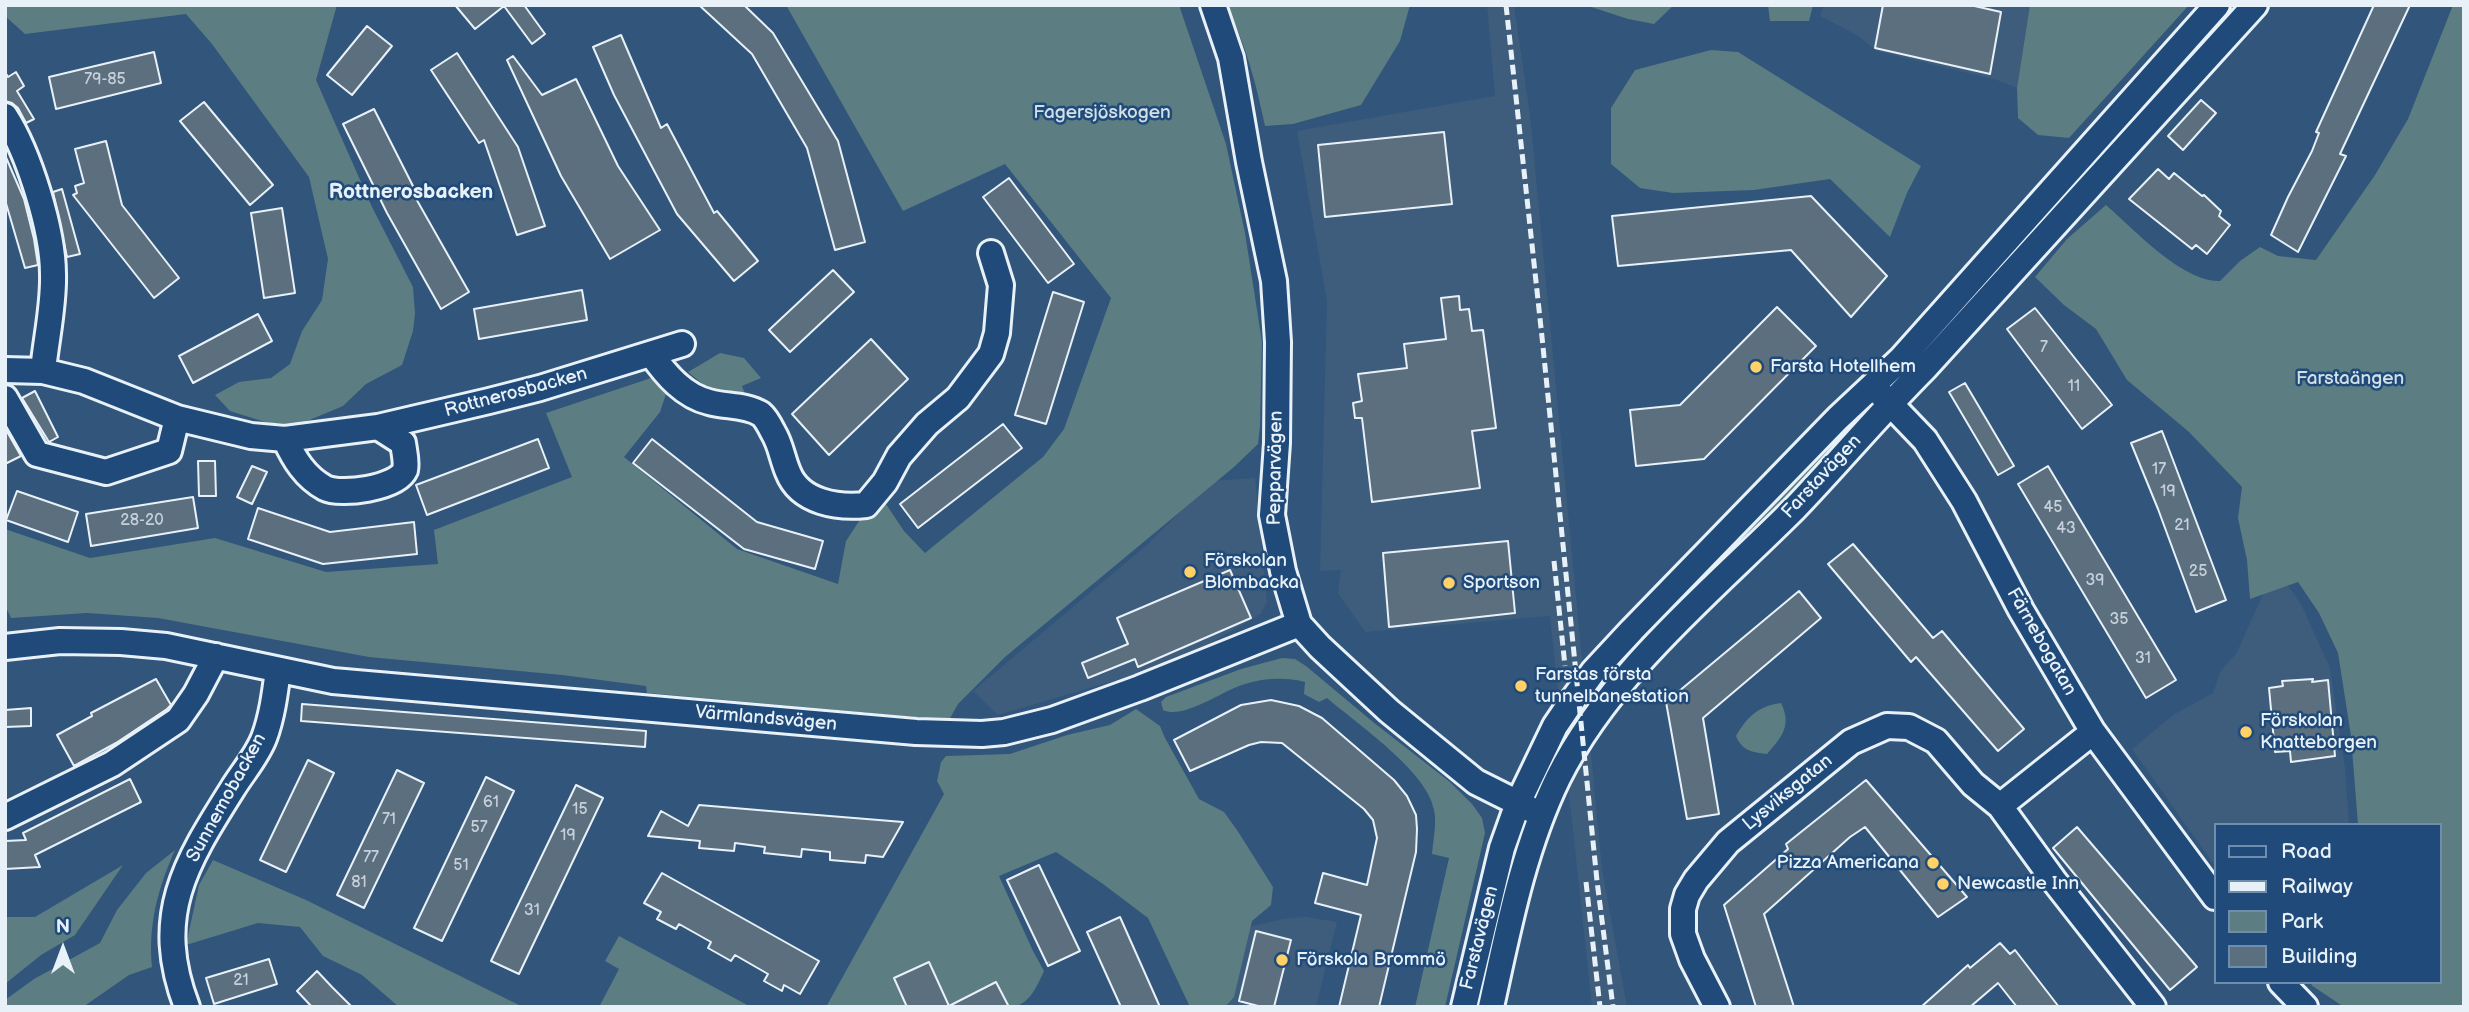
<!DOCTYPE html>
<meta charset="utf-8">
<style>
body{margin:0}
#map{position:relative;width:2469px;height:1012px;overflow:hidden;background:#31557b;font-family:"Balsamiq Sans",sans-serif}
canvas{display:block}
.frame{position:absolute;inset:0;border:7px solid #e8f1f8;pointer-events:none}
.legend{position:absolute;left:2214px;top:823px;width:228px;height:161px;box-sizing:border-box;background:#1f4a7a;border:2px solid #6f8dac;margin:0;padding:9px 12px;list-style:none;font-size:21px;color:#e8f1f8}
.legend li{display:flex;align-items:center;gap:14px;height:35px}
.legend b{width:35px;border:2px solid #6f8dac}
.north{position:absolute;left:28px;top:914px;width:70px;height:70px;-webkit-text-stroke:5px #1f4a7a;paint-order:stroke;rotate:0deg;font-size:19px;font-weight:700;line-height:28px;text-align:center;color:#e8f1f8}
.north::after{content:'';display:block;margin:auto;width:24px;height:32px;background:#e8f1f8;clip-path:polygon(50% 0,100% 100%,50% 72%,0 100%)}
</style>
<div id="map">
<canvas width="2469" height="1012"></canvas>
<div class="frame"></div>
<ul class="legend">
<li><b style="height:9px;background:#1f4a7a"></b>Road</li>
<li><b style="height:9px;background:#e8f1f8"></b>Railway</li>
<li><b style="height:19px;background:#5c7d82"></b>Park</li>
<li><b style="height:19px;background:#5c6f7e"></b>Building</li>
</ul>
<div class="north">N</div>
</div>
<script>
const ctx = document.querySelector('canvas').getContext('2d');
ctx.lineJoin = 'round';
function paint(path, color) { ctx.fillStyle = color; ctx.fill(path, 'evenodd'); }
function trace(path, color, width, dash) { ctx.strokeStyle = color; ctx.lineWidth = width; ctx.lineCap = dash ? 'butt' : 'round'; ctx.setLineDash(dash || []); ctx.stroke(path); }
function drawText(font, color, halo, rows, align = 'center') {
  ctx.font = font + ' "Balsamiq Sans",sans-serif'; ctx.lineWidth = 5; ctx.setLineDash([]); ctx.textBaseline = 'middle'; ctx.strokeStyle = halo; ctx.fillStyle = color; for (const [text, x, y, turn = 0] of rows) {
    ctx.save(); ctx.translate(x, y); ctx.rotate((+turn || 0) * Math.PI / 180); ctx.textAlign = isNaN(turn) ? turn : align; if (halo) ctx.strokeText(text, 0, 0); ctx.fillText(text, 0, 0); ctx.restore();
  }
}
const built = new Path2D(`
 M 1487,5 L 1514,5 L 1530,115 L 1602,869 L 1627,1007 L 1592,1007 L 1550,616 L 1365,632 L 1338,593 L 1341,570 L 1320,571 L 1327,301 L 1297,131 L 1495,96 Z
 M 1824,5 L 2030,5 L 2017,88 L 1997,80 L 1877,51 L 1855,34 L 1820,16 Z
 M 1255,478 L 1267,602 L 1261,614 L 1207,645 L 1140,673 L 998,715 L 973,691 L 1149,543 L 1211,481 Z
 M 2273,564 L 2301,604 L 2330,668 L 2345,768 L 2349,825 L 2215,825 L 2215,866 L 2132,749 L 2173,715 L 2213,693 L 2221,670 L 2236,654 L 2263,594 Z
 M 1306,917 L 1337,922 L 1316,1007 L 1196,1006 L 1244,928 L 1283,919 Z`);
const green = new Path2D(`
 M 5,5 L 337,5 L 316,80 L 372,207 L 413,287 L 415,314 L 413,331 L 402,365 L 366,384 L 343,406 L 300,424 L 268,423 L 230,411 L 215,395 L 239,382 L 271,378 L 290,364 L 302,331 L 322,300 L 328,259 L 309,177 L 212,44 L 186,14 L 25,34 L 5,16 Z
 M 786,5 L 1179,5 L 1226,144 L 1245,233 L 1262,342 L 1260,426 L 1258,444 L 1234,467 L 1005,657 L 958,704 L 949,720 L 647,693 L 646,686 L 562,675 L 369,657 L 158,618 L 87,613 L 11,618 L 5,605 L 5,529 L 90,558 L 215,538 L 326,572 L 438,564 L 434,530 L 572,477 L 546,413 L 657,376 L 666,394 L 660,412 L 624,457 L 737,549 L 838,584 L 846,541 L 863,515 L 886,504 L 904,531 L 925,553 L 1043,457 L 1064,429 L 1111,298 L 1005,164 L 903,211 Z
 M 1226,5 L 1410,5 L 1400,41 L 1361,105 L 1293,124 L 1265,126 C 1256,84 1246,44 1226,5 Z
 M 1585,5 L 1674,5 L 1654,24 L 1628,19 Z
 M 1768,5 L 1813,5 L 1809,21 L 1770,21 Z
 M 2030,5 L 2189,5 L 2069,138 L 2038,135 L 2018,118 L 2017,88 Z
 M 2453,5 L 2464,5 L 2464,1007 L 2344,1007 L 2311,985 L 2314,982 L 2439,982 L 2439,825 L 2358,825 L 2351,736 L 2338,653 L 2319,613 L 2298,582 L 2250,599 L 2247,560 L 2238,518 L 2242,487 L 2189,432 L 2127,380 L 2096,329 L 2064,305 L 2035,277 L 2067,239 L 2106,205 C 2135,230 2182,282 2220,281 L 2240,261 L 2260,247 L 2278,256 L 2316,260 L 2375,175 L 2408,119 Z
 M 1711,50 L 1738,52 L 1921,166 L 1907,193 L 1890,237 L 1830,179 L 1754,190 L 1673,193 L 1640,188 L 1611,164 L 1611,108 L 1635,70 Z
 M 720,353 L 744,358 L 761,378 L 742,386 L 746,397 L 704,385 L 688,372 Z
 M 1843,426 L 1851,433 L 1590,705 L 1587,695 Z
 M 1282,658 L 1295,659 L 1306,666 L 1373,722 L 1450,782 L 1472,804 L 1482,818 L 1485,833 L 1445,1007 L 1415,1007 L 1449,858 L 1432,854 C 1433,840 1437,824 1434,810 C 1428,772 1356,723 1327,698 L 1319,702 L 1304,694 L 1305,682 C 1286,677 1264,678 1245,684 C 1223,690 1184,720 1163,710 L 1161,702 L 1166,697 L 1241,669 Z
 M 1781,703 C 1792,725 1782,737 1767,754 C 1752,752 1742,751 1736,736 C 1747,717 1758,706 1781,703 Z
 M 1136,709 L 1160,726 L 1165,738 L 1199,799 L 1224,812 L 1237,830 L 1273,887 L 1271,905 L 1252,921 L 1234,997 L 1225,1007 L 1190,1007 L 1148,918 L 1103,884 L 1056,852 L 999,876 L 1033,951 L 1044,971 C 1037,986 1029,1007 1009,1007 L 996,982 L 969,995 L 974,1007 L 826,1007 L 944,794 L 937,781 L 941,762 L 946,756 L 1010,754 L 1067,735 L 1110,725 Z
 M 175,850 C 158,888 148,925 152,967 L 129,975 L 83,1007 L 5,1007 L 5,1000 L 34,979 L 100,943 L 117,910 L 146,873 Z
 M 213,860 L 306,900 L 523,1007 L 399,1007 L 362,975 L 323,956 L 300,927 L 258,923 L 186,945 L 199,885 Z
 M 123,865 L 75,935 L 41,955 L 5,984 L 5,917 L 35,917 Z
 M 619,936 L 751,1007 L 599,1007 L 619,969 L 605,961 Z`);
const building = new Path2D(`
 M 455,5 L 524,5 L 545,34 L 532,44 L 504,6 L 475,29 Z
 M 699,5 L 744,5 L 773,33 L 838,141 L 865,242 L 835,250 L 807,148 L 752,54 Z
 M 1883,5 L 1970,5 L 2001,12 L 1990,74 L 1875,48 Z
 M 2374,5 L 2410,5 L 2340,154 L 2346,156 L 2298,252 L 2271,235 L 2288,197 L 2312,151 L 2319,133 L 2316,132 Z
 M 367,26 L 392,46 L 352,95 L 327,75 Z
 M 621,35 L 661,128 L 667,124 L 714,213 L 717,211 L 758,261 L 734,281 L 677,214 L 614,95 L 593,47 Z
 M 154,52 L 161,83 L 56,109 L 49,77 Z
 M 457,53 L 518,147 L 545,226 L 517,235 L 484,140 L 479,143 L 431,70 Z
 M 513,56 L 542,95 L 576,79 L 618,166 L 660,230 L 610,259 L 561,176 L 507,60 Z
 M 5,72 L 8,77 L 16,72 L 24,86 L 17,91 L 34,119 L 26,123 L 18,108 L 12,103 L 5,101 Z
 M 2201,100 L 2216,113 L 2183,150 L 2168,136 Z
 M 204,102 L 273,185 L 250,205 L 180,121 Z
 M 374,109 L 413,186 L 410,188 L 469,292 L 441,309 L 387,213 L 343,124 Z
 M 1444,132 L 1452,204 L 1325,217 L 1318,145 Z
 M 106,141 L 122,205 L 179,278 L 154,298 L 73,195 L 77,193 L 75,186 L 84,183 L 75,149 Z
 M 5,155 L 24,199 L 34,239 L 38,265 L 25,268 L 5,200 Z
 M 2158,169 L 2169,179 L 2174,173 L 2202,196 L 2204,195 L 2221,211 L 2219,216 L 2230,225 L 2207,254 L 2196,245 L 2192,249 L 2129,199 Z
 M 1009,178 L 1074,264 L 1048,283 L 983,197 Z
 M 62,189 L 80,254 L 67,257 L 53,192 Z
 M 1811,196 L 1887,276 L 1851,317 L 1791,250 L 1618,266 L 1612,216 Z
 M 282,208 L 295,293 L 264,298 L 251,213 Z
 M 833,270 L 854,292 L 790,352 L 769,330 Z
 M 582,290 L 587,320 L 479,339 L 474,309 Z
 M 1053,292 L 1084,302 L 1046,424 L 1015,415 Z
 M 1459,296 L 1460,310 L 1469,309 L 1472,331 L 1483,330 L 1496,428 L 1472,431 L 1480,488 L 1372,502 L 1362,418 L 1355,418 L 1353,403 L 1362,401 L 1358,374 L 1407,368 L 1404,344 L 1446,339 L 1441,298 Z
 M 1777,307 L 1816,346 L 1704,459 L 1636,466 L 1630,410 L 1680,405 Z
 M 2035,308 L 2112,405 L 2082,429 L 2007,329 Z
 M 258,314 L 272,341 L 193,383 L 179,356 Z
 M 871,339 L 908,379 L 829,455 L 792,414 Z
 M 1965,383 L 2014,466 L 1998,475 L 1949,392 Z
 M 35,391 L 58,437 L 49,442 L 22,398 Z
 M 1003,424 L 1022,448 L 918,528 L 900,504 Z
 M 5,428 L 21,456 L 5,464 Z
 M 2162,431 L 2226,600 L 2196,612 L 2158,509 L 2131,443 Z
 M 538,439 L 549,468 L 427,515 L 416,485 Z
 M 652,439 L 757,522 L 823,541 L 815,569 L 744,549 L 633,463 Z
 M 198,461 L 215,461 L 216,496 L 199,496 Z
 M 252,466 L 267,472 L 252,504 L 237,497 Z
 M 2048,466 L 2176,680 L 2146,698 L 2018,484 Z
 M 17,491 L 78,512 L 68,542 L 6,520 Z
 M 193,497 L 198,528 L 91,546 L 86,514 Z
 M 258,508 L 330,532 L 414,522 L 417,554 L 323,564 L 248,539 Z
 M 1508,541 L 1515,613 L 1389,627 L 1383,553 Z
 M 1853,544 L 1933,638 L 1942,631 L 2024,729 L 1998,751 L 1916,657 L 1911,662 L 1828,564 Z
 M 1230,570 L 1251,618 L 1138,667 L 1135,659 L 1088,678 L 1082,663 L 1128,644 L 1117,618 Z
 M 1799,591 L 1821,618 L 1703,718 L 1719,814 L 1687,819 L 1666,702 Z
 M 156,679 L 171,705 L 167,709 L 116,743 L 74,766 L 57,735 L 92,716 L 91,713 Z
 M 2313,679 L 2312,682 L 2328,680 L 2335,756 L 2291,762 L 2290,751 L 2275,752 L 2269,688 L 2283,686 L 2282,681 Z
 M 1271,700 L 1299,706 L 1322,718 L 1394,780 L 1407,796 L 1416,815 L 1417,829 L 1416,852 L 1379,1007 L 1339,1007 L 1361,915 L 1315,903 L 1323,873 L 1367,885 L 1377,838 L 1373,820 L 1364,809 L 1282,743 L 1261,742 L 1249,745 L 1190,771 L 1174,740 L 1241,705 Z
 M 302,704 L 646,731 L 645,747 L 301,721 Z
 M 31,708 L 31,726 L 5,727 L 5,710 Z
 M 308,760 L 334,773 L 286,872 L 260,860 Z
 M 397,770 L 424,783 L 364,908 L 337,895 Z
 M 486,777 L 514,791 L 442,941 L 414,928 Z
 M 130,779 L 141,802 L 35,855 L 40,867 L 5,869 L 5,841 L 26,840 L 23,833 Z
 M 1866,780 L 1967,897 L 1938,917 L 1865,827 L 1850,837 L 1764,914 L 1794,1007 L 1756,1007 L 1724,905 L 1788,849 L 1786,844 Z
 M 576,785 L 603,798 L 519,974 L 491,961 Z
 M 699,805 L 793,813 L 903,822 L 883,857 L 866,855 L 865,863 L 830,860 L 830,852 L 802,849 L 801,857 L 764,853 L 765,847 L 735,843 L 734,851 L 699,848 L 700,841 L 648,836 L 661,811 L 688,826 Z
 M 2077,827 L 2197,967 L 2170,990 L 2053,848 Z
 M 1039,865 L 1080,951 L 1048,966 L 1007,880 Z
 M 662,873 L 819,961 L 800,994 L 784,985 L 782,991 L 764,981 L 768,974 L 735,955 L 731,961 L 708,948 L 711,942 L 679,924 L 676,929 L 657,919 L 661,912 L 644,903 Z
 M 1120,917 L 1160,1007 L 1121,1007 L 1087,932 Z
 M 1256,931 L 1291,940 L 1274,1007 L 1262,1007 L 1239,1001 Z
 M 2000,943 L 2010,954 L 2015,950 L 2059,1007 L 2017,1007 L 1998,983 L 1970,1007 L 1921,1007 L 1968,965 L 1970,968 Z
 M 269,959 L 277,984 L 214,1004 L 206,978 Z
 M 929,962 L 949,1006 L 996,982 L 1009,1007 L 907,1007 L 894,978 Z
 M 317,971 L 332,987 L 352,1007 L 312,1007 L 297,991 Z`);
const minor = new Path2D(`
 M 1213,5 L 1231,58 L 1249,162 L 1274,281 L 1278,342 L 1277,443 L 1272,515 L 1283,571 L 1299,624 L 1320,647 L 1389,711 L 1476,782 L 1532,810
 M 5,116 C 29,153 53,231 53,274 C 54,306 46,339 43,371
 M 652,355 C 666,375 684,396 709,402 C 725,407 745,404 761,414 C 766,418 770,426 773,432 C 781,445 782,458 788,472 C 800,503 839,508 866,505 L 885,482 L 899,456 L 927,424 L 958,398 L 991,354 L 997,333 L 1001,285 L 991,253
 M 5,370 L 43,371 L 84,381 L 177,418 L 251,436 L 285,439 L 378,427 L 489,401 L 540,388 L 682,344
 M 1878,391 L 1925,440 L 1964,501 L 2021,610 L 2093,732 L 2215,897
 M 5,398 L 37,454 L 106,472 L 169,451 L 177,418
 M 285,439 C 294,459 305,477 325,488 C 341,496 397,488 405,470 C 407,462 404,451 403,443 L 378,427
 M 5,647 L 60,641 L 121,642 L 166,646 L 333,681 L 916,732 L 982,734 L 1004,732 L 1052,720 L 1140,688 L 1299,624
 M 2000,806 L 2093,732
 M 5,817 L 112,764 L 178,720 L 196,694 L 216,656
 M 2281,982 L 2305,1007
 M 187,1007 C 152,916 185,864 233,788 C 243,772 257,756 264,738 C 272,717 275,693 278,670
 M 1464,1007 L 1502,848 L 1518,803 L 1555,726 L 1574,698 L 1593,672 L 1632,630 L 1838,418 L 1901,359 L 2217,5
 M 1491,1007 C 1508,930 1523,850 1558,778 C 1611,672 1712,591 1795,508 C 1839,462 1880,413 1925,368 L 2255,5
 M 1717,1007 L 1692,959 L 1683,934 L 1683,909 L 1687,895 L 1696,880 L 1728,842 L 1851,742 L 1887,726 L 1909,727 L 1936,741 L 1973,784 L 2000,806 L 2055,882 L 2153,1007`);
const rail = new Path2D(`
 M 1506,5 L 1542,337 L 1597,881 L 1613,1007
 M 1554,561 L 1565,666
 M 1586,882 L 1600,1007`);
const markers = [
 [1756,367,7,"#ffd166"],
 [1190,572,7,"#ffd166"],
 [1449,583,7,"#ffd166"],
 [1521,686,7,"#ffd166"],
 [2246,732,7,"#ffd166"],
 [1933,863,7,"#ffd166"],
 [1943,884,7,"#ffd166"],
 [1282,960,7,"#ffd166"]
];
const numberNames = [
 ["79-85",105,80],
 ["7",2044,348],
 ["11",2074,387],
 ["17",2159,470],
 ["19",2168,492],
 ["45",2053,508],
 ["28-20",142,521],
 ["21",2182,526],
 ["43",2066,529],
 ["25",2198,572],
 ["39",2095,581],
 ["35",2119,620],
 ["31",2143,659],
 ["61",491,803],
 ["15",580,810],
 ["71",389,820],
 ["57",479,828],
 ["19",568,836],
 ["77",371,858],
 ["51",461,866],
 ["81",359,883],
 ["31",532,911],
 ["21",241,981]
];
const parkNames = [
 ["Fagersjöskogen",1102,113],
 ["Farstaängen",2350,379]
];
const poiNames = [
 ["Farsta Hotellhem",1770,367],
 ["Förskolan",1204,561],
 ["Blombacka",1204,583],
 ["Sportson",1463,583],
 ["Farstas första",1535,675],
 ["tunnelbanestation",1535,697],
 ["Förskolan",2260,721],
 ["Knatteborgen",2260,743],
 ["Pizza Americana",1919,863,"right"],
 ["Newcastle Inn",1957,884],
 ["Förskola Brommö",1296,960]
];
const streetNames = [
 ["Rottnerosbacken",516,393,-15],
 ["Pepparvägen",1276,468,-89],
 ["Farstavägen",1822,477,-47],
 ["Färnebogatan",2041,642,60],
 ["Värmlandsvägen",766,719,5],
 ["Lysviksgatan",1788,793,-39],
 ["Sunnemobacken",227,798,-61],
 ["Farstavägen",1480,938,-76]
];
const neighbourhoodNames = [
 ["Rottnerosbacken",411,193]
];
paint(built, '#3e5d7c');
paint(green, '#5c7d82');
paint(building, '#5c6f7e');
trace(building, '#e8f1f8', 2);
trace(minor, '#e8f1f8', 30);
trace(minor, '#1f4a7a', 24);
trace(rail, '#e8f1f8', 5, [10, 5]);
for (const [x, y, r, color] of markers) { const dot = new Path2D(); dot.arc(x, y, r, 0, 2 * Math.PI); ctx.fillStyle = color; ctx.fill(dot); trace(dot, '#1f4a7a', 2.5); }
drawText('16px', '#c5d0da', null, numberNames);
drawText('19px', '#d3e0e6', '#1f4a7a', parkNames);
drawText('19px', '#e8f1f8', '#1f4a7a', poiNames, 'left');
drawText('19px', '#e8f1f8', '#1f4a7a', streetNames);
drawText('bold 21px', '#e8f1f8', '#1f4a7a', neighbourhoodNames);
</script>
